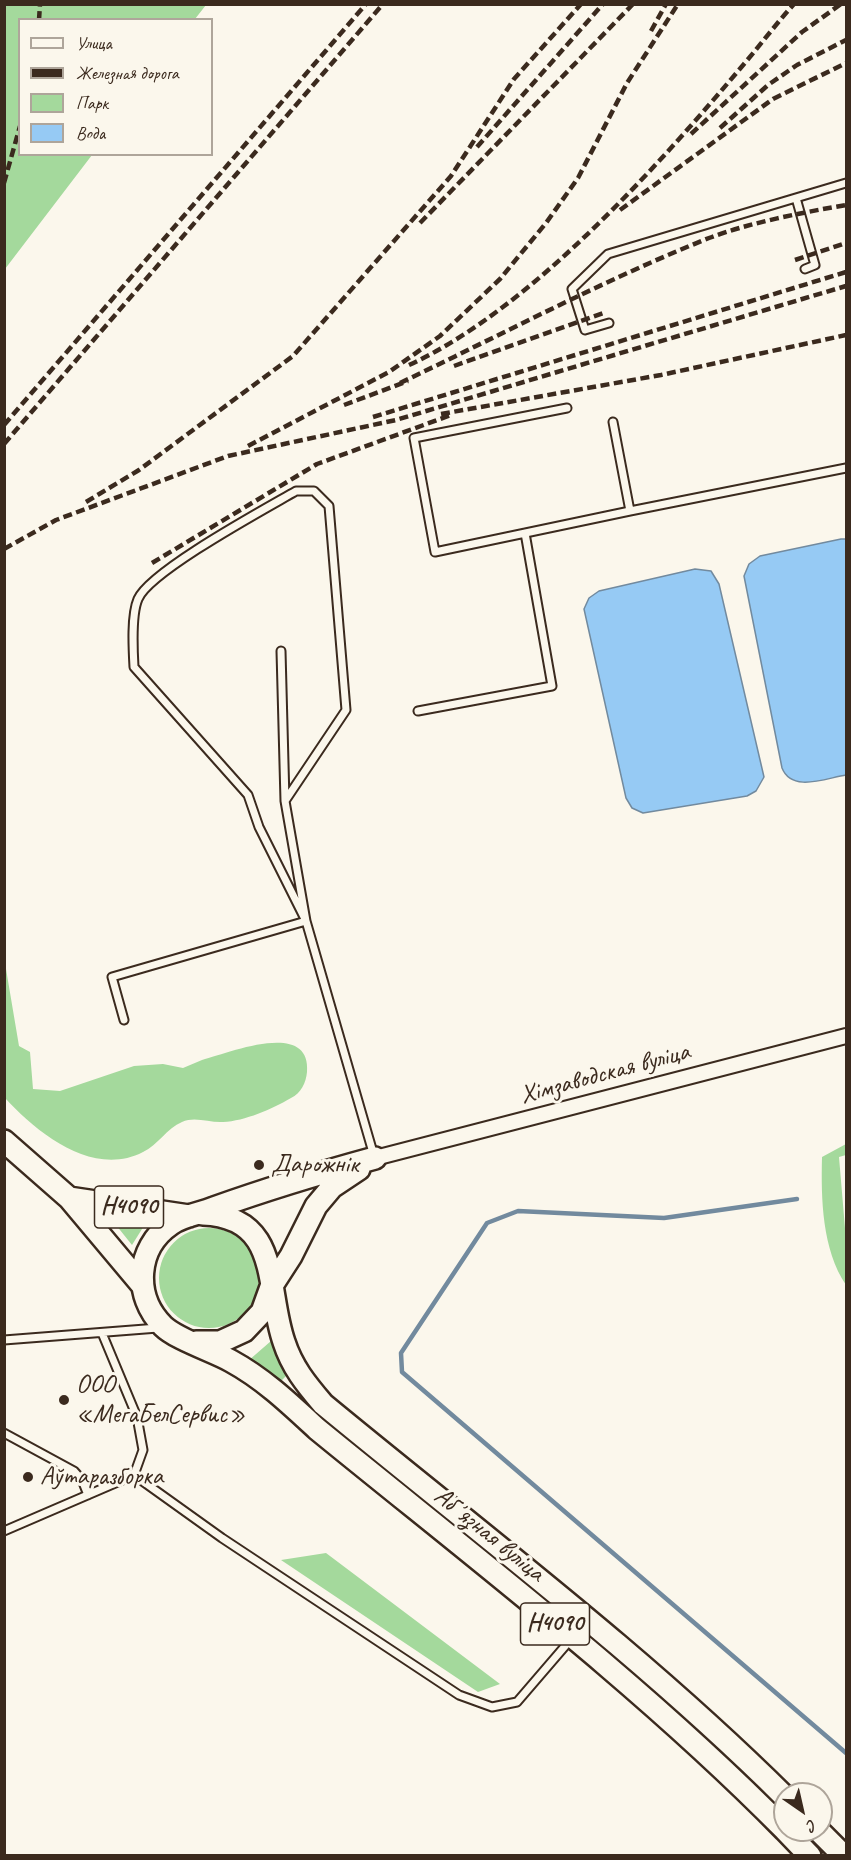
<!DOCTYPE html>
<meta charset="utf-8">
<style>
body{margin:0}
#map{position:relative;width:851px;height:1860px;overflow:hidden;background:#fbf7ec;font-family:Caveat,sans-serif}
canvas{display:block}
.frame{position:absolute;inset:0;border:6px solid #3b2a1e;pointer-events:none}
.legend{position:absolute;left:18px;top:18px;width:195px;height:138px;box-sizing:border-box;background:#fbf7ec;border:2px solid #aea59a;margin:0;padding:8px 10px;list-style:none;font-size:18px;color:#3b2a1e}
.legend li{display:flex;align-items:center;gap:12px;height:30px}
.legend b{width:30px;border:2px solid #aea59a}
.north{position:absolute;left:773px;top:1782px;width:60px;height:60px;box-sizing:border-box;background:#fbf7ec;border:2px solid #aea59a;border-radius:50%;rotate:146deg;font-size:16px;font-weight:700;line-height:24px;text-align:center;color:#3b2a1e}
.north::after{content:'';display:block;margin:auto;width:21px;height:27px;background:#3b2a1e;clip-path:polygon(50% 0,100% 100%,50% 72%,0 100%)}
</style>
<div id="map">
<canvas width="851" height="1860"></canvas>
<div class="frame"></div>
<ul class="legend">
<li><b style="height:8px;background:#fbf7ec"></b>Улица</li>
<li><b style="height:8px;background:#3b2a1e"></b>Железная дорога</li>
<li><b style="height:16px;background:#a4d99c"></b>Парк</li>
<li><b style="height:16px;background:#96caf4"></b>Вода</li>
</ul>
<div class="north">С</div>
</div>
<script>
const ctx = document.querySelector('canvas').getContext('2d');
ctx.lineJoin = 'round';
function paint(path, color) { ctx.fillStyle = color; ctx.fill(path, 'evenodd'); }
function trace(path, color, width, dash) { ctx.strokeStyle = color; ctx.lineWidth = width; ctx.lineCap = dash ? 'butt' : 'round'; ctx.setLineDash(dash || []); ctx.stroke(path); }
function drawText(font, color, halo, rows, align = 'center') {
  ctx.font = font + ' Caveat,sans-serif'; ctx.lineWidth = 6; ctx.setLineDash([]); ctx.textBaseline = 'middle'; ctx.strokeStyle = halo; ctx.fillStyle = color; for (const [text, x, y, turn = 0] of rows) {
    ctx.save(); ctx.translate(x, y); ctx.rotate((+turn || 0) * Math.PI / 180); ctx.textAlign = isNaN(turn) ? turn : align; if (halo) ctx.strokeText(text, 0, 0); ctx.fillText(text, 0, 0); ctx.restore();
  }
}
const green = new Path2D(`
 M 5,4 L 206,5 L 195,19 L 20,20 L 20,154 L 92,155 L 5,269 Z
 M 5,963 L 19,1046 L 30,1052 L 33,1089 L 60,1091 L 134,1066 L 163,1064 L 183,1068 L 202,1060 C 229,1053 311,1019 307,1072 C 306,1083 301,1093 291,1098 C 272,1109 245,1121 223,1122 C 210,1123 195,1116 182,1122 C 167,1128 158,1145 143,1152 C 93,1178 37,1133 5,1098 Z
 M 846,1144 L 846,1155 L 839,1157 L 846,1240 L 846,1285 C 822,1249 821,1199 822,1157 Z
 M 104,1210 L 147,1221 L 132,1245 Z
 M159 1278a50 50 0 1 1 100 0a50 50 0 1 1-100 0Z
 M 271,1341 L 287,1375 L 280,1382 L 248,1361 Z
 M 307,1400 L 509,1564 L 750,1773 L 785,1809 L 785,1816 L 716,1747 L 663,1702 L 305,1405 Z
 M 326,1553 L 500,1684 L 478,1692 L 281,1560 Z`);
const water = new Path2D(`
 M 841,539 L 846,539 L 846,775 C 826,778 792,793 782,768 L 744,576 L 749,564 L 760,556 Z
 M 695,569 L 711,571 L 719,584 L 764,777 L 756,791 L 747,796 L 643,813 L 632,808 L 626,798 L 584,609 L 589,598 L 599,591 Z`);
const stream = new Path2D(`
 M 797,1199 L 664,1218 L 518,1211 L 487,1223 L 401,1353 L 402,1372 L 846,1753`);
const service = new Path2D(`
 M 796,198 L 815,265 L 805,269
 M 609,323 L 585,330 L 572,289 L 608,254 L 846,183
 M 567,408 L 414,438 L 435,552 L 630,511 L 613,422
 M 630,511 L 846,468
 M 281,651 L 285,801
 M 418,711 L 552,686 L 525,533
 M 124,1020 L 112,977 L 306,921 L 259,827 L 248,795 L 134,667 C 133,649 131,615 138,599 C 150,571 265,509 296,491 L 314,491 L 329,506 L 346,710 L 285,801 L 306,921 L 374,1156
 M 102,1333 L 137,1417 L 143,1450 L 134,1475
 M 4,1340 L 158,1328
 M 4,1433 L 74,1471 L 82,1480 L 88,1495
 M 4,1531 L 134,1475 L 222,1538 L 459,1695 L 492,1707 L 517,1702 L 566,1645`);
const minor = new Path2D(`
 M 375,1158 L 846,1036`);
const primary = new Path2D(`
 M 4,1141 L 69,1198 L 142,1285
 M 375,1158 C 320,1173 267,1189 214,1208 C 200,1214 184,1215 171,1224 C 136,1248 133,1296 163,1326 C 176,1339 213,1351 231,1361 C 264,1379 290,1404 317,1429 C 476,1559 641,1684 785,1830
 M 69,1198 L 189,1216
 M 203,1214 C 282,1217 265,1288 284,1342 C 292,1367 306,1384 323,1404 C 478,1532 642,1655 785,1797
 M 196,1342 L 220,1342 L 244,1331 L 262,1312 L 271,1287 L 291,1256 L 316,1206 L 332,1187 L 359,1169
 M 785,1830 L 810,1856
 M 818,1830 L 844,1856`);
const rail = new Path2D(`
 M 39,20 L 40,4
 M 651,31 L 666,4
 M 720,128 L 768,85 L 797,65 L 846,40
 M 691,134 L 802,32 L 841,4
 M 477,147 L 603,4
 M 4,183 L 20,126
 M 620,210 L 773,99 L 846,63
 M 420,223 L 633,4
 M 795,260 L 846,243
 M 409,365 C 531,309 658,166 744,64 C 761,44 776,24 794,4
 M 454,366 L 606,312
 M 400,383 C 503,334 604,280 709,238 C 748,223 805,212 846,205
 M 344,405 L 408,381
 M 441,414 L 661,375 L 846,335
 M 373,417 L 846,272
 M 4,425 L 366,4
 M 4,444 L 383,4
 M 248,446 L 389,372 L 440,336 L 500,279 L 546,223 L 578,178 L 627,83 L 678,4
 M 86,502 L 139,470 L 293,356 L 451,176 L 514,79 L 581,4
 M 4,549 L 56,520 L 228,456 L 396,420 L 846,286
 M 152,563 L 317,464 L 451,415`);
const markers = [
 [259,1165,6,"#3b2a1e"],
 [64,1400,6,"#3b2a1e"],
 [28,1477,6,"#3b2a1e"]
];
const shields = [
 [129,1207,69],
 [555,1624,69]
];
const shieldNames = [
 ["Н4090",129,1207],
 ["Н4090",555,1624]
];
const streetNames = [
 ["Хімзаводская вуліца",605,1074,-15],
 ["Абʼязная вуліца",489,1535,39]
];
const poiNames = [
 ["Дарожнік",271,1165],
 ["ООО",76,1385],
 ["«МегаБелСервис»",76,1415],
 ["Аўтаразборка",40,1477]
];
paint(green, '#a4d99c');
paint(water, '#96caf4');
trace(water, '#728a9e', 1.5);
trace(stream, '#728a9e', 4.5);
trace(service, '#3b2a1e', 11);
trace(minor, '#3b2a1e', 18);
trace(primary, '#3b2a1e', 26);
trace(service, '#fbf7ec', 7);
trace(minor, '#fbf7ec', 14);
trace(primary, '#fbf7ec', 21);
trace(rail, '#3b2a1e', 4.5, [9, 4.5]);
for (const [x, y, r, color] of markers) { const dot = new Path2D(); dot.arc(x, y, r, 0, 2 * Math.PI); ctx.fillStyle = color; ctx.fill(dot); trace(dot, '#fbf7ec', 2); }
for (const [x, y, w] of shields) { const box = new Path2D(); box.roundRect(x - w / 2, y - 21, w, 42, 4.5); ctx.fillStyle = '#fbf7ec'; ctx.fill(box); trace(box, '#3b2a1e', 1.5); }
drawText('bold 24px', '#3b2a1e', null, shieldNames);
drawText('26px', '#3b2a1e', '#fbf7ec', streetNames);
drawText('26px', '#3b2a1e', '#fbf7ec', poiNames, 'left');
</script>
